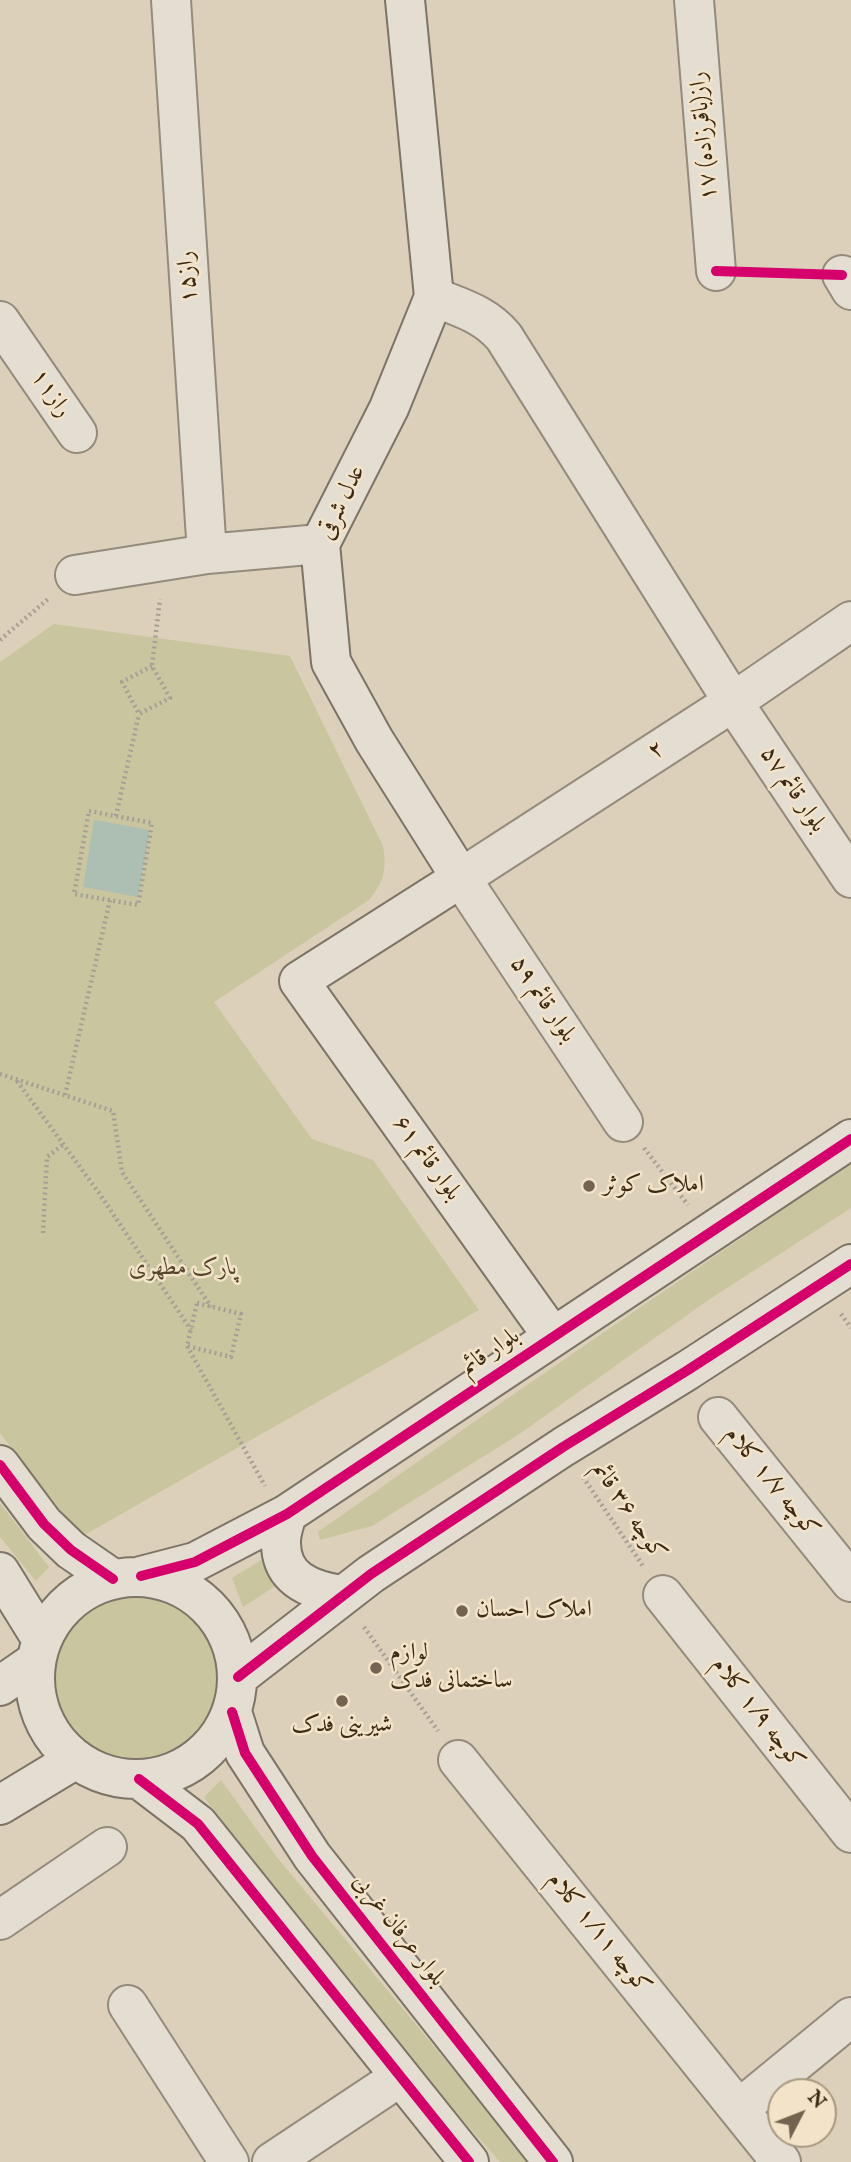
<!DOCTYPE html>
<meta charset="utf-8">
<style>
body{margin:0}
#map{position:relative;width:851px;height:2162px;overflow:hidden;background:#ddd0ba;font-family:"IM FELL English",serif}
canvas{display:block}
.north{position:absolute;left:767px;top:2078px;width:70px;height:70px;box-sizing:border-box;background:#f2e3c9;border:2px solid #a99981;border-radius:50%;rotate:48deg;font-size:19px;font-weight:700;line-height:28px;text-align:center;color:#3c2914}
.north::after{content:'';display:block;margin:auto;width:24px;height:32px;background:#74634e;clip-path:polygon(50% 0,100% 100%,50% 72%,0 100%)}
</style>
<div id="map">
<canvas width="851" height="2162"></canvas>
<div class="north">N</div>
</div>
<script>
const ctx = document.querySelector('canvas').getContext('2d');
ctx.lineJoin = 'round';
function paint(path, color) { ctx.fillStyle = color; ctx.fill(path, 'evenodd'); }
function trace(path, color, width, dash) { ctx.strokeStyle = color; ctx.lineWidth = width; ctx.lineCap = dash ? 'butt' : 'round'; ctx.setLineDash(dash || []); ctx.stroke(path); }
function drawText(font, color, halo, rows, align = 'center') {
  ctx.font = font + ' "IM FELL English",Amiri,serif'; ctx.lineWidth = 5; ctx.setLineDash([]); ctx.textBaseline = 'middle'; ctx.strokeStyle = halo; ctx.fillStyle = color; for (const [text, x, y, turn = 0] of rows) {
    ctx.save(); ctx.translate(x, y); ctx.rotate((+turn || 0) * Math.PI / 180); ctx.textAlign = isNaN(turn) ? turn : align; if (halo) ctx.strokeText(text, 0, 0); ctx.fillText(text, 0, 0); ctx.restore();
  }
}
const green = new Path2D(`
 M 54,624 L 290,656 L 383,846 C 387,869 384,882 369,900 L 214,1002 L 312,1139 L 373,1160 L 479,1310 L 81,1537 L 0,1433 L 0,662 Z
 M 851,1163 L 851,1208 L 707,1301 L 518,1435 L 372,1526 L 320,1540 L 318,1532 L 508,1398 Z
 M 0,1503 L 49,1567 L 36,1581 L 0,1537 Z
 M 274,1552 L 294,1574 L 243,1607 L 232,1578 Z
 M48 1677a85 85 0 1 1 170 0a85 85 0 1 1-170 0Z
 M 221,1780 L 276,1856 L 530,2162 L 500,2162 L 347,1989 L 204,1797 Z`);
const water = new Path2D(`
 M 94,820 L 150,830 L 138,897 L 83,887 Z`);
const path = new Path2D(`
 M 0,640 L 48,599
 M 152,666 L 122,682 L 139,714 L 170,698 L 152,666 L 160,599
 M 89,811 L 152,823 L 138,905 L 74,894 Z
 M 116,816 L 139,714
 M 0,1074 L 113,1111 L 122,1172 L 211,1307
 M 17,1081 L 99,1193 L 191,1330
 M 65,1095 L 110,900
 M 644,1148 L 688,1205
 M 43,1233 L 47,1157 L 64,1144
 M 197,1303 L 241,1314 L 231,1357 L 187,1346 Z
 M 841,1314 L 851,1328
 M 187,1346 L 265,1486
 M 583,1477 L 643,1566
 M 364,1627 L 438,1731`);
const street = new Path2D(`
 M 171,0 L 207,554
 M 694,0 L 716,271
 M 842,275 L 851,290
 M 434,297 C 461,308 485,314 504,337 L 733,702 L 851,878
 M 0,321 L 77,433
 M 75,575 L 207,554 L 320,544
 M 623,1122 L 461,878 L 733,702 L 851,621
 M 718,1417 L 851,1582
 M 663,1595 L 851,1833
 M 458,1760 L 781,2162
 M 0,1920 L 107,1847
 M 128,2005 L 229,2162
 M 739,2109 L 851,2017
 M 272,2162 L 400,2077`);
const secondary = new Path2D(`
 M 405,0 L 434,297 L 389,408 L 320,544 L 331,662 L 374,740 L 461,878 L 299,981 L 553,1337
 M 0,1465 L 44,1524 L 71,1550 L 113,1579
 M 287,1514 C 285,1522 281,1532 281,1541 C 280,1579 310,1590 341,1595
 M 0,1572 L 42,1640
 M 141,1576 L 195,1562 L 287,1514 L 851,1139
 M35 1678a101 101 0 1 1 202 0a101 101 0 1 1-202 0Z
 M 238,1677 L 371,1574 L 563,1447 L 688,1370 L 851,1264
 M 0,1686 L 36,1661
 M 232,1712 L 245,1753 L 312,1856 L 553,2162
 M 139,1779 L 198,1824 L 469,2162
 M 0,1805 L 76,1759`);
const cycleway = new Path2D(`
 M 716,271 L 842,275
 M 0,1465 L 44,1524 L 71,1550 L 113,1579
 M 141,1576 L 195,1562 L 287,1514 L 851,1139
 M 238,1677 L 371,1574 L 563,1447 L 688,1370 L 851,1264
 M 232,1712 L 245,1753 L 312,1856 L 553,2162
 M 139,1779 L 198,1824 L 469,2162`);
const markers = [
 [589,1186,7,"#74634e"],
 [462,1611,7,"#74634e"],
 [376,1668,7,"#74634e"],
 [342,1701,7,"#74634e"]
];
const streetNames = [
 ["۱۷ راز(باقرزاده)",705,136,-95],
 ["راز۱۵",189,277,-94],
 ["راز۱۱",50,394,56],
 ["عدل شرقی",343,503,-65],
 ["۲",657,751,-33],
 ["بلوار قائم ۵۷",792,790,56],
 ["بلوار قائم ۵۹",542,1000,56],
 ["بلوار قائم ۶۱",426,1159,54],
 ["بلوار قائم",491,1353,-34],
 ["کوچه ۱/۷ کلام",771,1483,51],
 ["کوچه ۳۶ قائم",628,1512,56],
 ["کوچه ۱/۹ کلام",757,1714,52],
 ["بلوار عرفان غربی",398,1931,52],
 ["کوچه ۱/۱۱ کلام",598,1934,51]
];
const poiNames = [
 ["املاک کوثر",603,1186],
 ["املاک احسان",476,1611],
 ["لوازم",390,1654],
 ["ساختمانی فدک",390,1682],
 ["شیرینی فدک",342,1726,"center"]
];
const parkNames = [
 ["پارک مطهری",183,1269]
];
paint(green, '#c9c59f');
paint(water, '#adbfb2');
trace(street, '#948b7c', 42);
trace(secondary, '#7d7466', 42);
trace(path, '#a69f95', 4.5, [2, 3.5]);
trace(street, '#e4ddd2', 38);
trace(secondary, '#e4ddd2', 38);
trace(cycleway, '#d6006c', 10);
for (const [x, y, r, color] of markers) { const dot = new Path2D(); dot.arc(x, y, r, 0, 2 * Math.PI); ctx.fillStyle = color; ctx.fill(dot); trace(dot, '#f2e3c9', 2.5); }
drawText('24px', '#3c2914', '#f2e3c9', streetNames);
drawText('24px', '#3c2914', '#f2e3c9', poiNames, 'left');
drawText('italic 24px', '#55462b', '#f2e3c9', parkNames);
</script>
